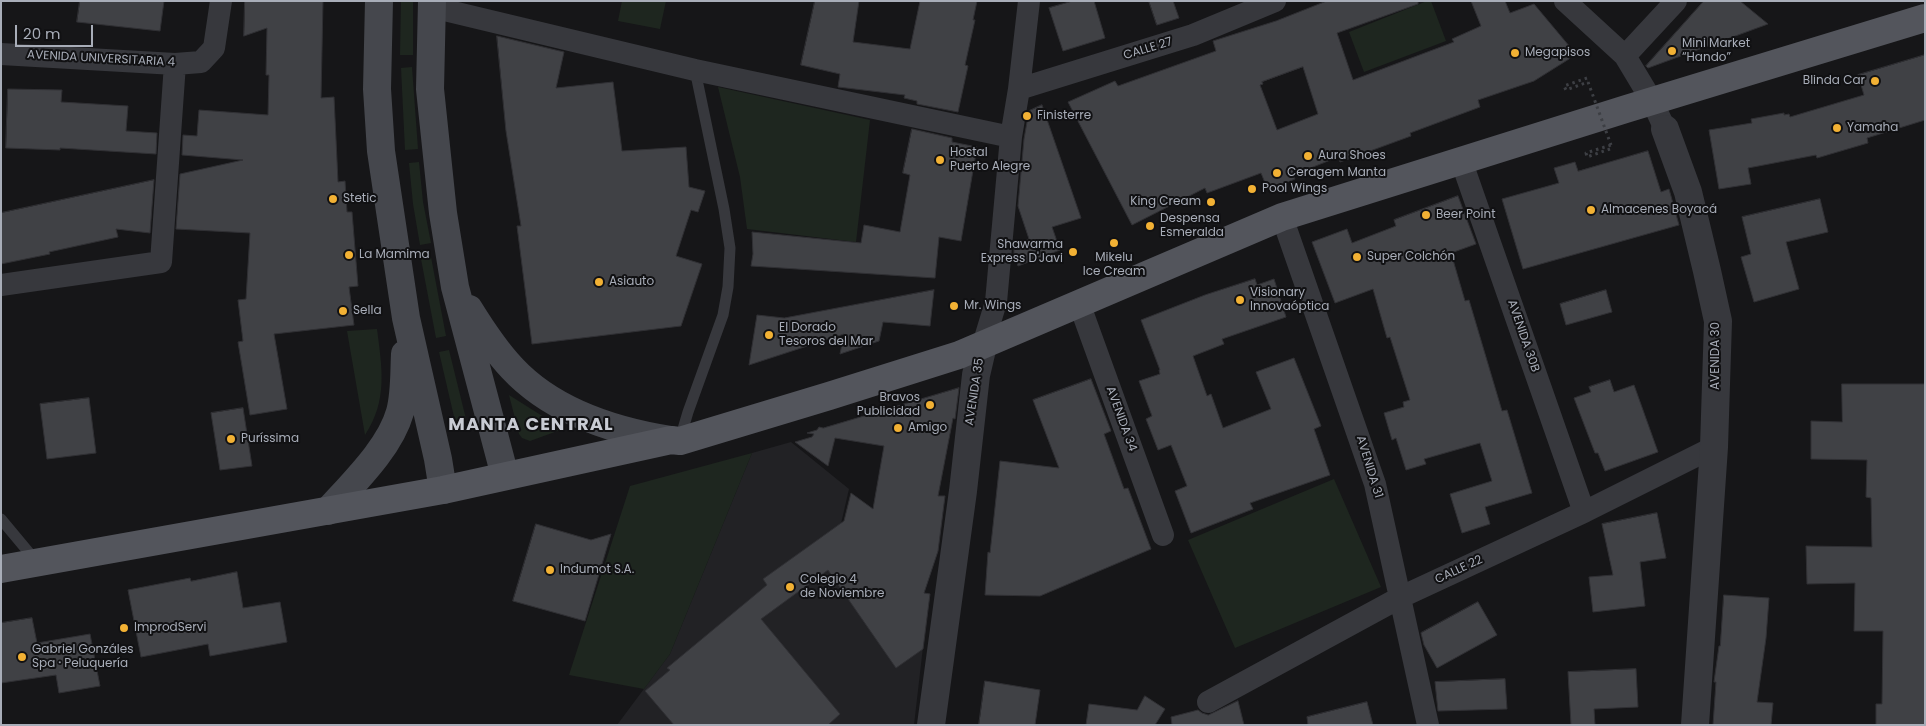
<!DOCTYPE html>
<meta charset="utf-8">
<style>
body{margin:0}
#map{position:relative;width:1926px;height:726px;overflow:hidden;background:#161618;font-family:Poppins,sans-serif}
canvas{display:block}
.frame{position:absolute;inset:0;border:2px solid #a8adb8;pointer-events:none}
.scale{position:absolute;left:15px;top:25px;width:78px;height:22px;box-sizing:border-box;border:2px solid #a8adb8;border-top:0;padding-left:6px;font-size:15px;line-height:18px;white-space:nowrap;color:#a8adb8;-webkit-text-stroke:4px #111113;paint-order:stroke}
</style>
<div id="map">
<canvas width="1926" height="726"></canvas>
<div class="frame"></div>
<div class="scale">20 m</div>
</div>
<script>
const ctx = document.querySelector('canvas').getContext('2d');
ctx.lineJoin = 'round';
function paint(path, color) { ctx.fillStyle = color; ctx.fill(path, 'evenodd'); }
function trace(path, color, width, dash) { ctx.strokeStyle = color; ctx.lineWidth = width; ctx.lineCap = dash ? 'butt' : 'round'; ctx.setLineDash(dash || []); ctx.stroke(path); }
function drawText(font, color, halo, rows, align = 'center') {
  ctx.font = font + ' Poppins,sans-serif'; ctx.lineWidth = 4; ctx.setLineDash([]); ctx.textBaseline = 'middle'; ctx.strokeStyle = halo; ctx.fillStyle = color; for (const [text, x, y, turn = 0] of rows) {
    ctx.save(); ctx.translate(x, y); ctx.rotate((+turn || 0) * Math.PI / 180); ctx.textAlign = isNaN(turn) ? turn : align; if (halo) ctx.strokeText(text, 0, 0); ctx.fillText(text, 0, 0); ctx.restore();
  }
}
const built = new Path2D(`
 M 791,442 L 849,489 L 840,528 L 923,647 L 914,725 L 617,725 L 670,654 L 752,453 Z`);
const green = new Path2D(`
 M 401,1 L 413,1 L 413,55 L 400,55 Z
 M 622,1 L 666,1 L 660,29 L 618,21 Z
 M 1427,1 L 1431,1 L 1446,41 L 1364,72 L 1349,32 Z
 M 412,67 L 418,149 L 405,150 L 401,68 Z
 M 718,87 L 870,120 L 856,242 L 747,229 L 740,177 Z
 M 419,162 L 423,202 L 431,243 L 420,245 L 413,204 L 409,163 Z
 M 431,257 L 446,336 L 436,338 L 421,259 Z
 M 377,329 C 382,368 388,400 365,435 L 347,331 Z
 M 449,350 L 466,419 L 455,421 L 439,352 Z
 M 509,395 L 563,429 L 530,441 L 522,438 L 519,434 Z
 M 752,453 L 670,654 L 644,689 L 569,675 L 630,486 Z
 M 1334,479 L 1381,587 L 1235,648 L 1188,540 Z`);
const building = new Path2D(`
 M 80,1 L 164,1 L 160,31 L 77,22 Z
 M 245,1 L 323,1 L 321,98 L 334,97 L 338,182 L 345,181 L 347,212 L 352,212 L 358,286 L 349,287 L 354,325 L 274,334 L 287,409 L 250,415 L 238,342 L 243,341 L 238,300 L 246,299 L 250,233 L 176,229 L 180,174 L 243,160 L 182,155 L 183,135 L 197,136 L 199,110 L 268,115 L 269,75 L 266,75 L 267,28 L 244,36 Z
 M 815,1 L 859,1 L 853,42 L 910,49 L 920,1 L 977,1 L 973,20 L 975,20 L 965,65 L 968,66 L 958,112 L 917,104 L 917,101 L 904,98 L 905,95 L 838,87 L 840,74 L 801,65 Z
 M 1073,1 L 1094,1 L 1105,38 L 1063,51 L 1049,8 Z
 M 1149,1 L 1173,1 L 1179,18 L 1157,25 Z
 M 1327,1 L 1418,1 L 1418,4 L 1337,33 L 1353,80 L 1454,42 L 1452,39 L 1481,26 L 1471,1 L 1505,1 L 1510,13 L 1534,4 L 1570,47 L 1569,59 L 1534,81 L 1478,100 L 1480,107 L 1410,133 L 1411,136 L 1340,162 L 1338,157 L 1293,175 L 1295,179 L 1268,190 L 1261,173 L 1207,193 L 1205,188 L 1132,225 L 1068,102 L 1115,81 L 1118,86 L 1216,51 L 1213,41 L 1276,21 ZM 1303,67 L 1318,114 L 1277,130 L 1260,85 L 1263,84 L 1262,82 Z
 M 1704,1 L 1740,1 L 1768,24 L 1648,68 L 1646,66 Z
 M 497,36 L 564,52 L 556,88 L 613,82 L 622,151 L 686,147 L 689,187 L 705,191 L 698,212 L 691,210 L 676,256 L 702,264 L 681,326 L 532,344 L 517,226 L 521,226 L 506,131 Z
 M 1925,55 L 1925,120 L 1867,138 L 1868,143 L 1817,158 L 1816,155 L 1748,168 L 1751,184 L 1719,189 L 1709,130 L 1752,123 L 1751,119 L 1784,113 L 1784,115 L 1789,114 L 1790,117 L 1864,95 L 1858,75 Z
 M 8,89 L 62,90 L 61,102 L 128,106 L 126,131 L 157,133 L 156,154 L 60,148 L 60,150 L 6,148 Z
 M 1042,105 L 1081,218 L 1052,227 L 1060,250 L 1018,266 L 1014,254 L 1014,244 L 1029,239 L 1018,206 L 1024,139 L 1029,111 Z
 M 912,129 L 952,138 L 952,142 L 977,147 L 961,241 L 939,237 L 935,278 L 751,266 L 753,254 L 752,232 L 861,243 L 864,225 L 900,232 L 910,175 L 903,173 Z
 M 1648,151 L 1661,192 L 1669,189 L 1679,225 L 1523,269 L 1502,199 L 1559,183 L 1554,168 L 1575,162 L 1578,171 Z
 M 154,180 L 150,233 L 116,229 L 118,237 L 49,252 L 50,254 L 1,264 L 1,213 Z
 M 1458,196 L 1476,244 L 1451,253 L 1465,301 L 1469,300 L 1502,411 L 1507,410 L 1532,493 L 1485,507 L 1490,524 L 1462,533 L 1450,494 L 1492,481 L 1480,443 L 1424,459 L 1426,464 L 1406,470 L 1396,438 L 1392,440 L 1384,413 L 1404,407 L 1403,402 L 1410,400 L 1390,337 L 1387,338 L 1373,289 L 1335,303 L 1312,242 L 1347,229 L 1352,243 L 1396,226 L 1394,220 Z
 M 1820,199 L 1828,232 L 1786,242 L 1799,289 L 1754,302 L 1741,257 L 1751,254 L 1742,217 Z
 M 1255,279 L 1257,285 L 1274,279 L 1286,317 L 1222,339 L 1224,344 L 1193,356 L 1207,396 L 1211,394 L 1223,428 L 1271,409 L 1256,372 L 1294,358 L 1321,426 L 1314,429 L 1330,475 L 1250,503 L 1253,509 L 1191,533 L 1175,491 L 1187,486 L 1171,445 L 1158,450 L 1146,419 L 1152,416 L 1139,381 L 1160,374 L 1159,370 L 1160,370 L 1141,320 L 1205,295 Z
 M 934,290 L 930,326 L 883,322 L 879,341 L 840,354 L 844,334 L 749,365 L 757,315 L 784,318 Z
 M 1606,290 L 1612,312 L 1566,325 L 1560,304 Z
 M 1091,379 L 1111,431 L 1104,434 L 1124,489 L 1128,488 L 1151,549 L 1040,596 L 985,595 L 988,552 L 990,553 L 993,526 L 1000,461 L 1059,468 L 1033,400 Z
 M 1610,380 L 1614,392 L 1634,385 L 1658,452 L 1605,471 L 1598,453 L 1595,453 L 1574,398 L 1591,392 L 1589,387 Z
 M 1842,384 L 1925,384 L 1925,725 L 1876,725 L 1876,704 L 1882,704 L 1883,631 L 1854,631 L 1855,583 L 1807,584 L 1806,546 L 1872,547 L 1871,498 L 1866,497 L 1867,460 L 1811,459 L 1811,421 L 1842,422 Z
 M 959,388 L 955,419 L 953,418 L 938,496 L 945,496 L 938,551 L 924,593 L 930,594 L 923,649 L 896,668 L 828,570 L 761,619 L 840,714 L 828,725 L 674,725 L 645,691 L 670,670 L 667,668 L 767,585 L 763,579 L 844,521 L 851,493 L 873,509 L 884,446 L 835,438 L 828,466 L 795,442 L 812,437 L 814,434 L 807,433 L 817,430 L 819,427 L 823,428 Z
 M 89,398 L 96,453 L 47,459 L 40,404 Z
 M 243,408 L 252,466 L 220,470 L 211,413 Z
 M 1657,513 L 1666,558 L 1640,562 L 1645,606 L 1593,612 L 1589,577 L 1613,575 L 1602,524 Z
 M 536,524 L 591,540 L 611,534 L 585,621 L 513,601 Z
 M 237,572 L 243,608 L 280,602 L 287,642 L 210,656 L 208,644 L 141,657 L 128,590 L 190,578 L 191,581 Z
 M 1724,595 L 1769,598 L 1766,638 L 1757,702 L 1773,703 L 1771,725 L 1713,725 L 1716,682 L 1714,682 L 1719,646 L 1720,646 Z
 M 1478,602 L 1497,635 L 1437,668 L 1424,645 L 1421,633 Z
 M 32,618 L 37,643 L 90,634 L 100,686 L 59,693 L 56,675 L 1,683 L 1,623 Z
 M 1636,669 L 1638,707 L 1594,709 L 1595,725 L 1571,725 L 1568,672 Z
 M 1505,679 L 1507,709 L 1438,711 L 1435,682 Z
 M 985,681 L 1040,690 L 1035,725 L 979,725 Z
 M 1145,696 L 1165,709 L 1155,725 L 1086,725 L 1089,704 L 1137,710 Z
 M 1238,701 L 1244,725 L 1172,725 L 1171,717 L 1198,710 L 1202,713 L 1208,715 Z
 M 1367,702 L 1373,725 L 1308,725 L 1307,717 Z`);
const path = new Path2D(`
 M 1587,78 L 1564,86 L 1566,90 L 1588,82
 M 1610,149 L 1587,157 L 1586,153 L 1611,145`);
const service = new Path2D(`
 M 680,439 L 688,412 L 723,315 L 728,287 L 730,248 L 724,209 L 695,70
 M 1,519 L 36,561`);
const minor = new Path2D(`
 M 1565,1 L 1625,56 L 1652,101 L 1665,129
 M 432,7 L 695,70 L 1011,137
 M 1,54 L 175,64 L 201,62 L 214,48 L 221,1
 M 1625,56 L 1676,1
 M 1019,89 L 1193,35 L 1275,1
 M 1461,160 L 1584,512
 M 1282,217 L 1375,484 L 1428,725
 M 1,285 L 161,262 L 175,64
 M 1079,303 L 1163,535
 M 983,345 L 996,302 L 1011,137 L 1019,89 L 1029,1
 M 1208,702 L 1401,597 L 1584,512 L 1714,447`);
const tertiary = new Path2D(`
 M 1665,129 L 1688,192 L 1707,271 L 1718,321 L 1714,447 L 1695,725
 M 931,725 L 963,491 L 976,375 L 983,345`);
const secondary = new Path2D(`
 M 379,1 L 377,89 L 381,151 L 406,318 L 438,459 L 443,490
 M 432,1 L 430,89 L 443,213 L 455,287 L 505,476
 M 469,309 C 482,330 495,350 512,368 C 552,411 614,431 671,440
 M 328,511 C 353,483 390,448 400,412 C 405,394 404,373 405,354`);
const primary = new Path2D(`
 M 1,569 L 443,490 L 671,440 L 680,441 L 829,396 L 959,355 L 1282,217 L 1626,109 L 1925,18`);
const pathBridge = new Path2D(`
 M 1588,82 L 1611,145`);
const markers = [
 [1672,51,5,"#f2b134"],
 [1515,53,5,"#f2b134"],
 [1875,81,5,"#f2b134"],
 [1027,116,5,"#f2b134"],
 [1837,128,5,"#f2b134"],
 [1308,156,5,"#f2b134"],
 [940,160,5,"#f2b134"],
 [1277,173,5,"#f2b134"],
 [1252,189,5,"#f2b134"],
 [333,199,5,"#f2b134"],
 [1211,202,5,"#f2b134"],
 [1591,210,5,"#f2b134"],
 [1426,215,5,"#f2b134"],
 [1150,226,5,"#f2b134"],
 [1114,243,5,"#f2b134"],
 [1073,252,5,"#f2b134"],
 [349,255,5,"#f2b134"],
 [1357,257,5,"#f2b134"],
 [599,282,5,"#f2b134"],
 [1240,300,5,"#f2b134"],
 [954,306,5,"#f2b134"],
 [343,311,5,"#f2b134"],
 [769,335,5,"#f2b134"],
 [930,405,5,"#f2b134"],
 [898,428,5,"#f2b134"],
 [231,439,5,"#f2b134"],
 [550,570,5,"#f2b134"],
 [790,587,5,"#f2b134"],
 [124,628,5,"#f2b134"],
 [22,657,5,"#f2b134"]
];
const poiNames = [
 ["Mini Market",1682,44],
 ["“Hando”",1682,58],
 ["Megapisos",1525,53],
 ["Blinda Car",1865,81,"right"],
 ["Finisterre",1037,116],
 ["Yamaha",1847,128],
 ["Hostal",950,153],
 ["Puerto Alegre",950,167],
 ["Aura Shoes",1318,156],
 ["Ceragem Manta",1287,173],
 ["Pool Wings",1262,189],
 ["Stetic",343,199],
 ["King Cream",1201,202,"right"],
 ["Almacenes Boyacá",1601,210],
 ["Beer Point",1436,215],
 ["Despensa",1160,219],
 ["Esmeralda",1160,233],
 ["Shawarma",1063,245,"right"],
 ["Express D'Javi",1063,259,"right"],
 ["La Mamima",359,255],
 ["Super Colchón",1367,257],
 ["Mikelu",1114,258,"center"],
 ["Ice Cream",1114,272,"center"],
 ["Asiauto",609,282],
 ["Visionary",1250,293],
 ["Innovaóptica",1250,307],
 ["Mr. Wings",964,306],
 ["Sella",353,311],
 ["El Dorado",779,328],
 ["Tesoros del Mar",779,342],
 ["Bravos",920,398,"right"],
 ["Publicidad",920,412,"right"],
 ["Amigo",908,428],
 ["Puríssima",241,439],
 ["Indumot S.A.",560,570],
 ["Colegio 4",800,580],
 ["de Noviembre",800,594],
 ["ImprodServi",134,628],
 ["Gabriel Gonzáles",32,650],
 ["Spa · Peluquería",32,664]
];
const streetNames = [
 ["CALLE 27",1148,49,-17],
 ["AVENIDA UNIVERSITARIA 4",101,59,3],
 ["AVENIDA 30B",1523,336,71],
 ["AVENIDA 30",1716,356,-90],
 ["AVENIDA 35",975,392,-81],
 ["AVENIDA 34",1121,419,70],
 ["AVENIDA 31",1369,467,73],
 ["CALLE 22",1459,570,-25]
];
const districtNames = [
 ["MANTA CENTRAL",531,425]
];
paint(built, '#222225');
paint(green, '#1e261f');
paint(building, '#404145');
trace(building, '#303034', 1);
trace(path, '#3d3f44', 3, [2.5, 4]);
trace(service, '#37383d', 11);
trace(minor, '#37383d', 22);
trace(tertiary, '#37383d', 28);
trace(secondary, '#45474d', 28);
trace(primary, '#53555c', 28);
trace(pathBridge, '#3d3f44', 3, [2.5, 4]);
for (const [x, y, r, color] of markers) { const dot = new Path2D(); dot.arc(x, y, r, 0, 2 * Math.PI); ctx.fillStyle = color; ctx.fill(dot); trace(dot, '#111113', 2); }
drawText('12px', '#a8adb8', '#111113', poiNames, 'left');
drawText('12px', '#a8adb8', '#111113', streetNames);
ctx.letterSpacing = '1px';
drawText('bold 18px', '#c9ccd4', '#111113', districtNames);
ctx.letterSpacing = '0px';
</script>
